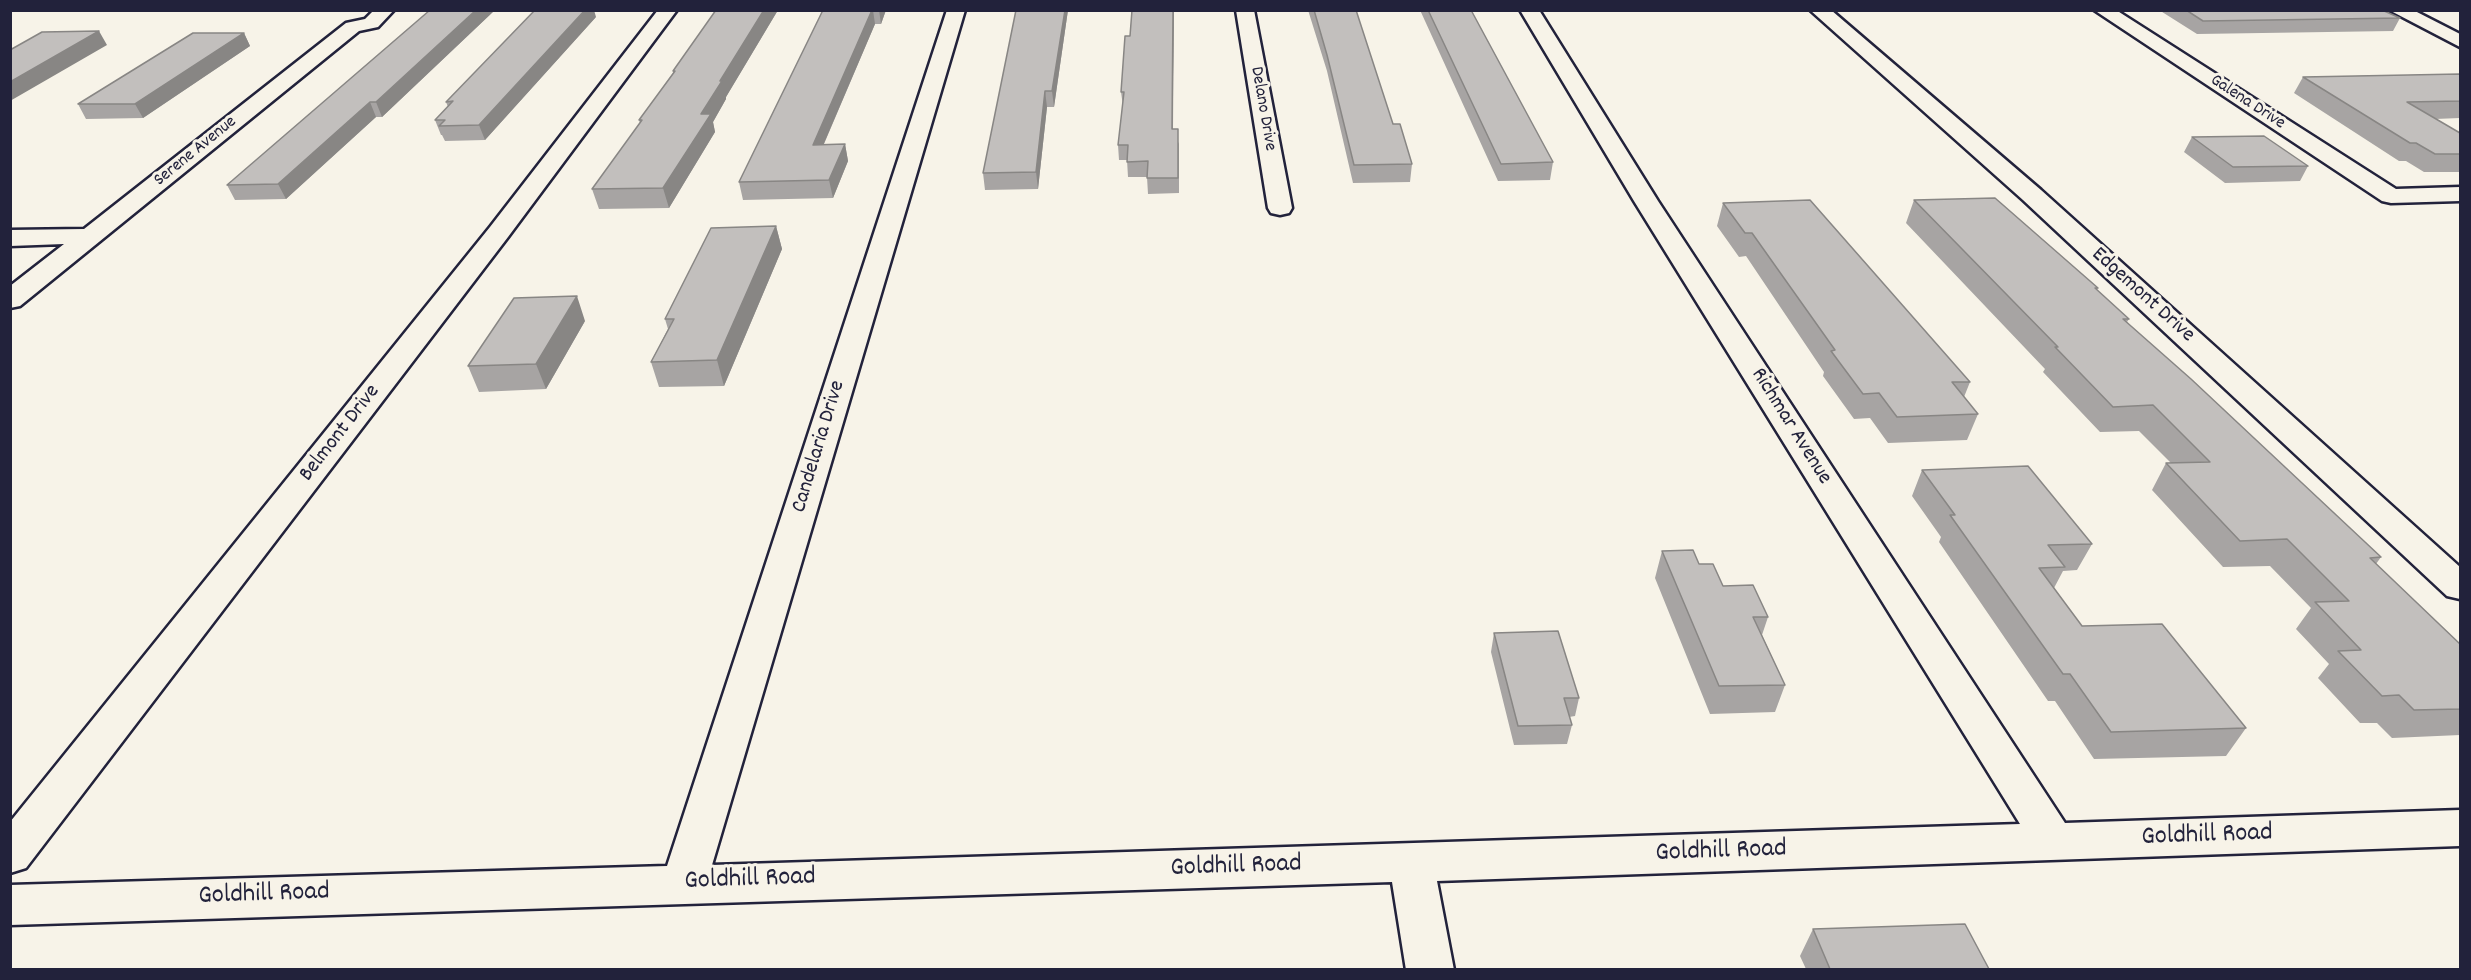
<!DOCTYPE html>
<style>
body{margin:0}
#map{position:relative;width:2471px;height:980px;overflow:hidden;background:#f7f3e8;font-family:Dekko,sans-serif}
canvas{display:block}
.frame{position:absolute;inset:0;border:12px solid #22223b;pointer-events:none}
</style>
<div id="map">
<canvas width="2471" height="980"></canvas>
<div class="frame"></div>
</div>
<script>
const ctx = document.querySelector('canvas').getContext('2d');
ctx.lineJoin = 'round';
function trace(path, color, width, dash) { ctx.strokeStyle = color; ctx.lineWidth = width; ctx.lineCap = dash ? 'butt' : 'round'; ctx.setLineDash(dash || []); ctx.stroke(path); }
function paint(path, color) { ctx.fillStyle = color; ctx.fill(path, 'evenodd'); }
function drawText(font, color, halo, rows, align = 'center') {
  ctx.font = font + ' Dekko,sans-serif'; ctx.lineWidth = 6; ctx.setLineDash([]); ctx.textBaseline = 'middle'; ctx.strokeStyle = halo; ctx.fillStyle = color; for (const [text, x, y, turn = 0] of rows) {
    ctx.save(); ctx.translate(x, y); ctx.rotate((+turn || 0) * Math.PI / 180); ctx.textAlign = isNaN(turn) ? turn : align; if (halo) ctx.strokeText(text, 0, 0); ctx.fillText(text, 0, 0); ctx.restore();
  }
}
const minor = new Path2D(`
 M 374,10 L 394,10 L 378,27 L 359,31 L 20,306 L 10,308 L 10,286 L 64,244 L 10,246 L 10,230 L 84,229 L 346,23 L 365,19 Z
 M 658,10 L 677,10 L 508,237 L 26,868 L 10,873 L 10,822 L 490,227 Z
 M 947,10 L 965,10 L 712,865 L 2020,824 L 1634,201 L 1520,10 L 1539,10 L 1658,201 L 2065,823 L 2460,810 L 2460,846 L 1437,881 L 1454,970 L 1406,970 L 1392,882 L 10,925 L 10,885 L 667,866 Z
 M 1236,10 L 1254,10 L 1292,208 L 1289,213 L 1280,215 L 1271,213 L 1268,208 Z
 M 1810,10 L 1831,10 L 2041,190 L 2460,567 L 2460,599 L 2447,596 L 2023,200 Z
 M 2094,10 L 2116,10 L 2396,189 L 2460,187 L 2460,201 L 2391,203 L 2382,201 Z
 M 2389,10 L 2413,10 L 2460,34 L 2460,47 Z`);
const wall = new Path2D(`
 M 430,10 L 495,10 L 382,117 L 376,117 L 286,199 L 235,200 L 227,185 Z
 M 716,10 L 778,10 L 726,97 L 726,99 L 713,122 L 715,132 L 669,208 L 599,209 L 592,189 L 640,123 L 639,120 L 673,73 L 673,71 Z
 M 823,10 L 886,10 L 881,24 L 875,24 L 824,144 L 845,144 L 848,161 L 833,198 L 743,200 L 739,182 Z
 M 1068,10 L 1054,107 L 1047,107 L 1038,189 L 985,190 L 983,173 Z
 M 1132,10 L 1174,10 L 1173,129 L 1179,144 L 1179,193 L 1148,194 L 1147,177 L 1128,177 L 1127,160 L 1119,160 L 1118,145 L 1123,106 L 1121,92 L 1130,36 Z
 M 1308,10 L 1355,10 L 1393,124 L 1412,164 L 1410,182 L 1353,183 L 1327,71 Z
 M 1420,10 L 1471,10 L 1553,162 L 1550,180 L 1498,181 Z
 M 2159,10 L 2382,10 L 2400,18 L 2393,31 L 2197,34 Z
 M 596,17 L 485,140 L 445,141 L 442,135 L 441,135 L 435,120 L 448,107 L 446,102 Z
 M 244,33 L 250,46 L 143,118 L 86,119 L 78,104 Z
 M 2460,74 L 2460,118 L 2435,119 L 2460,133 L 2460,172 L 2424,172 L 2406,161 L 2399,161 L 2294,93 L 2303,77 Z
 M 2192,137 L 2308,166 L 2300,181 L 2225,183 L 2184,152 Z
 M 1914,200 L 2098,288 L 2097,290 L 2129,319 L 2127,322 L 2381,557 L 2376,564 L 2460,644 L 2460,735 L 2392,738 L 2377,723 L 2360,723 L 2318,678 L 2329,664 L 2296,629 L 2311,608 L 2270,566 L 2223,567 L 2152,490 L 2166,463 L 2171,463 L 2139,431 L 2100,432 L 2043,372 L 2045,369 L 1906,223 Z
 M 1723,203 L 1970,382 L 1964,397 L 1978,414 L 1967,440 L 1888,443 L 1870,418 L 1854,419 L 1823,376 L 1824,372 L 1746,256 L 1739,257 L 1717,226 Z
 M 776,226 L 782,249 L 724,386 L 659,387 L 651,362 L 668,329 L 665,319 Z
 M 585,321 L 546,389 L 479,392 L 468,366 Z
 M 1922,470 L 2092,544 L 2077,570 L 2063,571 L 2054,588 L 2082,626 L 2246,728 L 2226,756 L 2094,759 L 2055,701 L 2048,701 L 1939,542 L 1941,537 L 1912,496 Z
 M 1662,551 L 1699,564 L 1723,586 L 1768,617 L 1762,635 L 1785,685 L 1775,712 L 1710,714 L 1655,578 Z
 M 1494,633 L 1579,698 L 1575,716 L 1569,717 L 1572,725 L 1567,744 L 1514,745 L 1491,652 Z
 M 1813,929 L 1989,969 L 1806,969 L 1800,956 Z`);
const shadedWall = new Path2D(`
 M 476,10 L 495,10 L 382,117 L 376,102 Z
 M 585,10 L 594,10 L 596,17 L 485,140 L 479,125 Z
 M 764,10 L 778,10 L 726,97 L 726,99 L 713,122 L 715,132 L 669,208 L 663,188 L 701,114 L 720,81 Z
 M 872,10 L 873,10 L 875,24 L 816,162 L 813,145 Z
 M 879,10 L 886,10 L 881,24 Z
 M 1065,10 L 1068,10 L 1054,107 L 1052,91 Z
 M 1173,10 L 1174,10 L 1172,144 L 1172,129 Z
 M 99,31 L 107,45 L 10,101 L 10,82 Z
 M 244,33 L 250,46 L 143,118 L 135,104 Z
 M 1045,91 L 1047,107 L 1038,189 L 1036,172 Z
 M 370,102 L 376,117 L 286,199 L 278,184 Z
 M 845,144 L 848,161 L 833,198 L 829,180 Z
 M 776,226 L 782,249 L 724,386 L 717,360 Z
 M 577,296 L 585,321 L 546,389 L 536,364 Z`);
const building = new Path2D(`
 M 430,10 L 476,10 L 376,102 L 370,102 L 278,184 L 227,185 Z
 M 535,10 L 585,10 L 479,125 L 439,126 L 445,120 L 435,120 L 453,101 L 446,102 Z
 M 716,10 L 764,10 L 720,81 L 722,81 L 701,114 L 711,114 L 663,188 L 592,189 L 642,120 L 639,120 L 675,71 L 673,71 Z
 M 823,10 L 872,10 L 813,145 L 845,144 L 829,180 L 739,182 Z
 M 1016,10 L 1065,10 L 1052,91 L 1045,91 L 1036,172 L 983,173 Z
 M 1132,10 L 1173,10 L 1172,129 L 1178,129 L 1178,178 L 1147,178 L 1148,161 L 1127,162 L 1128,145 L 1118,145 L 1124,92 L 1121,92 L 1125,36 L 1130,36 Z
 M 1314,10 L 1356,10 L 1393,124 L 1400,124 L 1412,164 L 1354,165 L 1327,55 Z
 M 1428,10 L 1471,10 L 1553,162 L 1501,164 Z
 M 2186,10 L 2382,10 L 2400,18 L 2203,21 Z
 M 99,31 L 10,82 L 10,50 L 42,32 Z
 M 193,33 L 244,33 L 135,104 L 78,104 Z
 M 2460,74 L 2460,101 L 2407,102 L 2460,133 L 2460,154 L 2435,154 L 2416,143 L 2410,143 L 2303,77 Z
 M 2264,136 L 2308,166 L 2233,167 L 2192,137 Z
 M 1995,198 L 2098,288 L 2095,288 L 2129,319 L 2123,319 L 2191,379 L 2381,557 L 2370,558 L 2460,644 L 2460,709 L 2414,710 L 2399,695 L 2382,696 L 2338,651 L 2361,650 L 2315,602 L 2349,601 L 2287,539 L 2240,541 L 2166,463 L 2210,462 L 2153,405 L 2113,407 L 2055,347 L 2058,347 L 1914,200 Z
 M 1810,200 L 1970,382 L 1952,382 L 1978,414 L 1897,417 L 1879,393 L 1863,394 L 1831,351 L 1835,350 L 1752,233 L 1745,233 L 1723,203 Z
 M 776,226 L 717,360 L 651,362 L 674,319 L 665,319 L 711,228 Z
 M 577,296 L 536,364 L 468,366 L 514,298 Z
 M 2028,466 L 2092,544 L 2048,545 L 2065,567 L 2039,568 L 2082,626 L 2162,624 L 2246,728 L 2111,732 L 2070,674 L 2063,674 L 1950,515 L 1955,515 L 1922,470 Z
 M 1693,550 L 1699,564 L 1713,564 L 1723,586 L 1753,585 L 1768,617 L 1753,617 L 1785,685 L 1719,686 L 1662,551 Z
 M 1558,631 L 1579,698 L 1564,698 L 1572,725 L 1518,726 L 1494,633 Z
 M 1965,924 L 1989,969 L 1830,969 L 1813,929 Z`);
const farStreetnames = [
 ["Galena Drive",2247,103,33],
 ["Delano Drive",1262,109,80],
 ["Serene Avenue",196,152,-39]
];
const streetNames = [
 ["Edgemont Drive",2142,296,42],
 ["Richmar Avenue",1790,427,58],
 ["Belmont Drive",341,434,-52],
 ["Candelaria Drive",820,447,-73]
];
const nearStreetnames = [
 ["Goldhill Road",2207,837,-2],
 ["Goldhill Road",1721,853,-2],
 ["Goldhill Road",1236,868,-2],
 ["Goldhill Road",750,881,-2],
 ["Goldhill Road",264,896,-2]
];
trace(minor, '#22223b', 5);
paint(minor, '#f7f3e8');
paint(wall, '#a7a4a3');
paint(shadedWall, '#888684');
paint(building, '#c2bfbd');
trace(building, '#888684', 1.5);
drawText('18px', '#22223b', '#f7f3e8', farStreetnames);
drawText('22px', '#22223b', '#f7f3e8', streetNames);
drawText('27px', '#22223b', '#f7f3e8', nearStreetnames);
</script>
